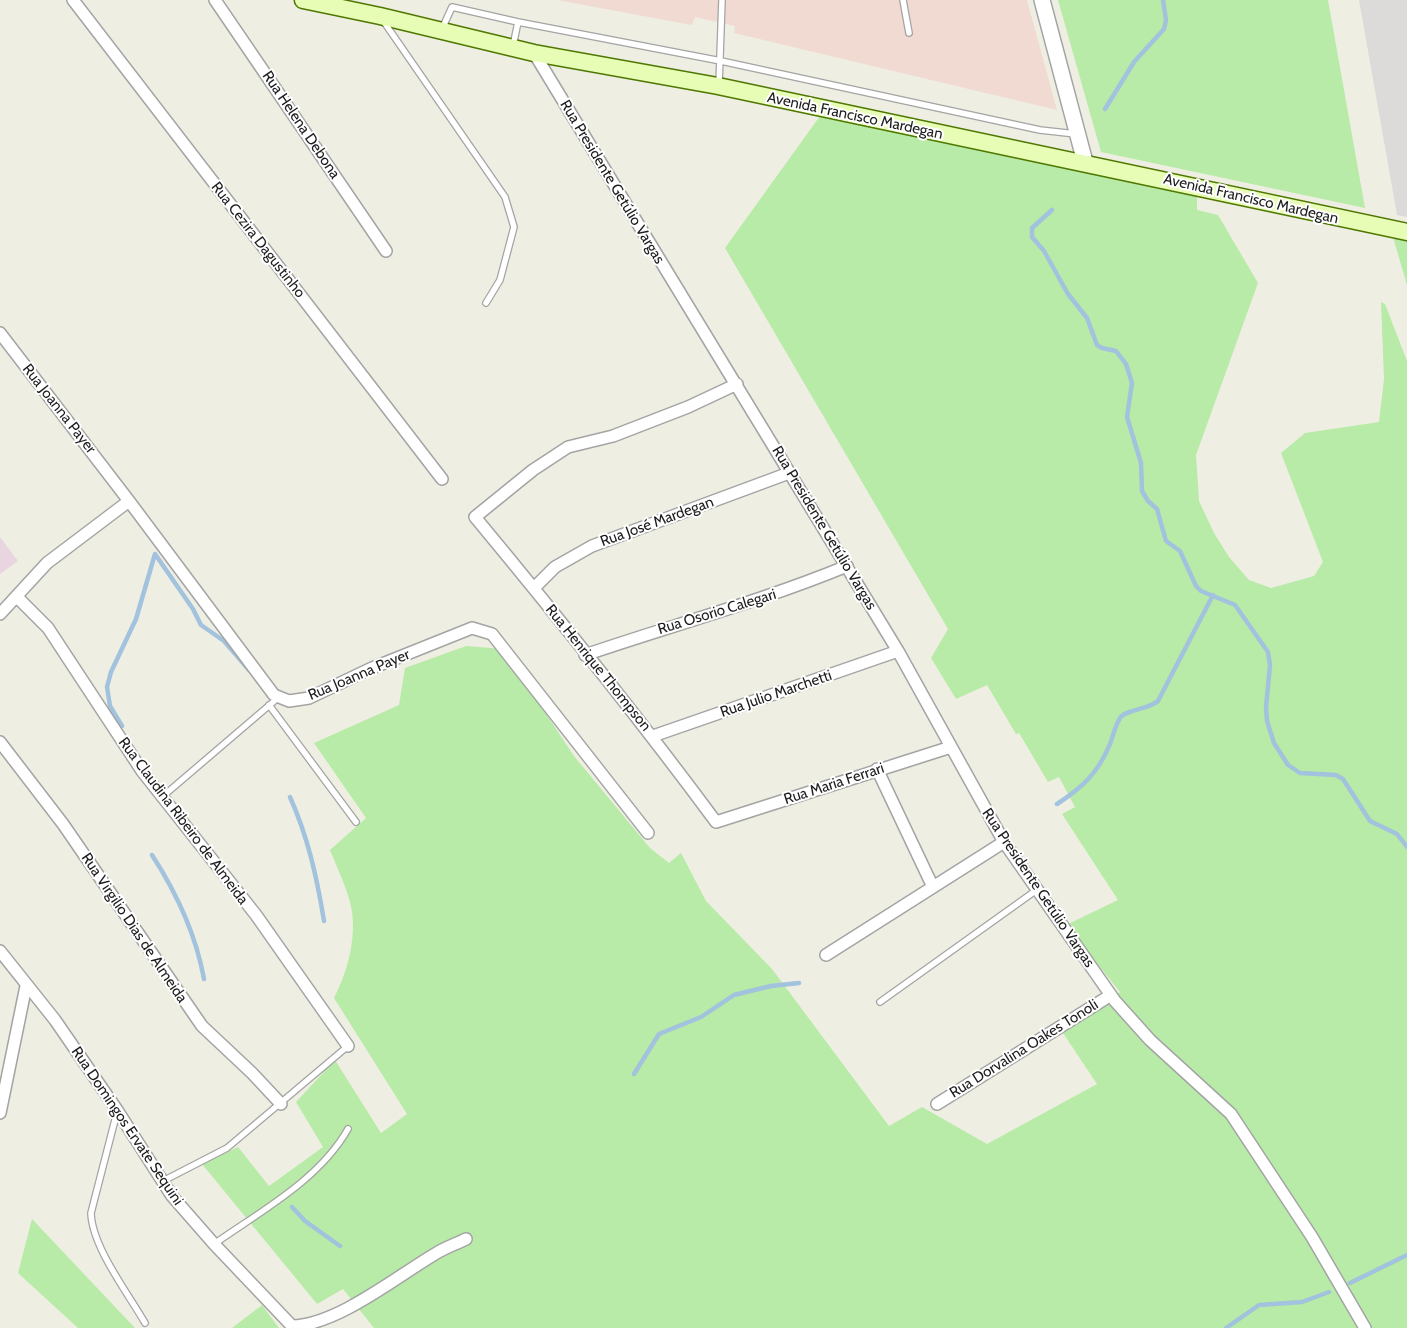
<!DOCTYPE html>
<meta charset="utf-8">
<style>
body{margin:0}
canvas{display:block;background:#efeee3}
</style>
<canvas width="1407" height="1328"></canvas>
<script>
const ctx = document.querySelector('canvas').getContext('2d');
ctx.lineJoin = 'round';
function paint(path, color) { ctx.fillStyle = color; ctx.fill(path, 'evenodd'); }
function trace(path, color, width, dash) { ctx.strokeStyle = color; ctx.lineWidth = width; ctx.lineCap = dash ? 'butt' : 'round'; ctx.setLineDash(dash || []); ctx.stroke(path); }
function drawText(font, color, halo, rows, align = 'center') {
  ctx.font = font + ' Cabin,sans-serif'; ctx.lineWidth = 4; ctx.setLineDash([]); ctx.textBaseline = 'middle'; ctx.strokeStyle = halo; ctx.fillStyle = color; for (const [text, x, y, turn = 0] of rows) {
    ctx.save(); ctx.translate(x, y); ctx.rotate((+turn || 0) * Math.PI / 180); ctx.textAlign = isNaN(turn) ? turn : align; if (halo) ctx.strokeText(text, 0, 0); ctx.fillText(text, 0, 0); ctx.restore();
  }
}
const residential = new Path2D(`
 M 1359,0 L 1407,0 L 1407,217 L 1397,215 Z`);
const commercial = new Path2D(`
 M 557,0 L 1027,0 L 1057,110 L 734,33 L 735,26 L 721,23 L 695,17 L 692,25 Z`);
const industrial = new Path2D(`
 M 0,537 L 18,561 L 0,574 Z`);
const grass = new Path2D(`
 M 1058,0 L 1328,0 L 1365,208 L 1101,152 Z
 M 820,116 L 1197,196 L 1197,210 L 1218,215 L 1258,283 L 1196,455 L 1199,501 L 1214,533 L 1229,557 L 1249,580 L 1271,588 L 1314,576 L 1323,562 L 1281,453 L 1305,433 L 1379,422 L 1384,379 L 1381,302 L 1385,304 L 1407,361 L 1407,1328 L 374,1328 L 343,1289 L 317,1304 L 202,1164 L 238,1147 L 269,1186 L 323,1147 L 296,1102 L 335,1060 L 381,1133 L 407,1114 L 334,998 C 347,973 356,941 352,912 C 350,894 337,868 330,850 L 366,818 L 314,743 L 399,705 L 405,668 L 466,646 L 503,649 L 574,756 L 650,848 L 669,863 L 681,853 L 706,901 L 772,969 L 889,1126 L 922,1107 L 987,1144 L 1097,1084 L 1061,1030 L 1120,992 L 1066,925 L 1118,900 L 1062,814 L 1075,807 L 1059,777 L 1048,782 L 1019,733 L 1016,734 L 987,685 L 956,699 L 931,658 L 948,629 L 725,248 Z
 M 1393,237 L 1407,240 L 1407,285 Z
 M 32,1219 L 135,1328 L 78,1328 L 18,1273 Z
 M 262,1305 L 279,1328 L 232,1328 Z`);
const stream = new Path2D(`
 M 1105,109 L 1134,62 L 1164,29 L 1166,20 L 1163,0
 M 1052,210 L 1032,228 L 1032,237 L 1044,251 L 1068,294 L 1087,318 L 1097,345 L 1102,348 L 1116,351 L 1126,364 L 1132,383 L 1127,417 L 1141,463 L 1142,491 L 1148,501 L 1157,509 L 1166,541 L 1180,551 L 1196,586 L 1201,591 L 1235,605 L 1268,652 L 1270,665 L 1266,707 L 1267,721 L 1274,743 L 1288,765 L 1300,773 L 1336,775 L 1343,779 L 1370,821 L 1397,834 L 1407,847
 M 155,554 L 193,609 L 201,625 L 224,641 L 249,670
 M 122,726 L 110,706 L 107,687 L 111,672 L 136,619 L 155,554
 M 290,797 C 308,837 317,878 324,921
 M 1057,804 C 1083,787 1098,773 1110,744 C 1113,736 1115,726 1120,718 C 1125,710 1149,709 1158,701 L 1213,595
 M 152,855 C 176,892 196,935 204,979
 M 634,1074 L 659,1034 L 701,1017 L 734,995 L 771,986 L 799,983
 M 292,1207 L 305,1221 L 340,1246
 M 1350,1283 L 1407,1255
 M 1226,1328 L 1259,1305 L 1302,1302 L 1329,1292`);
const service = new Path2D(`
 M 903,0 L 909,33
 M 384,22 L 505,197 L 514,227 L 500,280 L 486,303
 M 442,29 L 452,7 L 518,22 L 721,61 L 1040,130 L 1076,134
 M 513,46 L 518,22
 M 719,85 L 722,0
 M 269,705 L 356,822
 M 162,797 L 279,697
 M 880,1002 L 1038,889
 M 117,1112 L 91,1213 C 92,1247 128,1293 145,1323
 M 161,1182 L 227,1148 L 348,1046
 M 214,1244 C 261,1211 319,1180 348,1129`);
const minor = new Path2D(`
 M 73,0 L 442,479
 M 215,0 L 386,251
 M 534,53 L 898,651 L 1004,842 L 1115,1001 L 1150,1040 L 1231,1114 L 1312,1237 L 1365,1328
 M 0,333 L 129,501 L 274,695 L 289,701 L 309,698 L 372,668 L 472,628 L 492,634 L 648,833
 M 737,384 L 688,407 L 613,436 L 568,447 L 533,470 L 475,517 C 558,617 639,718 716,822 L 951,747
 M 534,588 L 555,567 L 592,546 L 789,473
 M 17,597 L 48,628 L 142,771 L 256,915 L 348,1046
 M 0,614 L 47,563 L 129,501
 M 585,655 C 673,625 762,601 847,566
 M 653,736 L 898,651
 M 0,742 L 63,824 L 202,1026 L 252,1073 L 281,1104
 M 877,769 L 932,885
 M 0,951 L 55,1020 L 117,1110 L 172,1196 L 214,1244 L 292,1326 C 337,1325 396,1277 435,1254 C 444,1248 456,1244 466,1239
 M 826,955 L 1004,842
 M 937,1104 L 1111,995
 M 0,1113 L 26,986`);
const tertiary = new Path2D(`
 M 1042,0 L 1085,162`);
const secondary = new Path2D(`
 M 303,0 L 380,16 L 534,53 L 718,86 L 1407,232`);
const streetNames = [
 ["Avenida Francisco Mardegan",855,116,12],
 ["Rua Helena Debona",301,125,56],
 ["Rua Presidente Getúlio Vargas",612,182,59],
 ["Avenida Francisco Mardegan",1251,199,13],
 ["Rua Cezira Dagustinho",258,240,52],
 ["Rua Joanna Payer",59,409,52],
 ["Rua José Mardegan",657,522,-20],
 ["Rua Presidente Getúlio Vargas",824,528,59],
 ["Rua Osorio Calegari",717,612,-17],
 ["Rua Henrique Thompson",598,668,51],
 ["Rua Joanna Payer",359,675,-23],
 ["Rua Julio Marchetti",776,694,-19],
 ["Rua Maria Ferrari",834,784,-18],
 ["Rua Claudina Ribeiro de Almeida",183,821,53],
 ["Rua Presidente Getúlio Vargas",1038,888,56],
 ["Rua Virgilio Dias de Almeida",134,928,56],
 ["Rua Dorvalina Oakes Tonoli",1024,1049,-32],
 ["Rua Domingos Ervate Sequini",127,1126,56]
];
paint(residential, '#dcdbda');
paint(commercial, '#f1dad1');
paint(industrial, '#e8d5e0');
paint(grass, '#b8eba7');
trace(stream, '#a2c2de', 4.5);
trace(service, '#a4a4a4', 8);
trace(minor, '#a4a4a4', 14);
trace(tertiary, '#a4a4a4', 18);
trace(secondary, '#4e7801', 19);
trace(service, '#fff', 5.5);
trace(minor, '#fff', 11);
trace(tertiary, '#fff', 15);
trace(secondary, '#e7fcb4', 16);
drawText('15px', '#1d1d1d', '#fff', streetNames);
</script>
